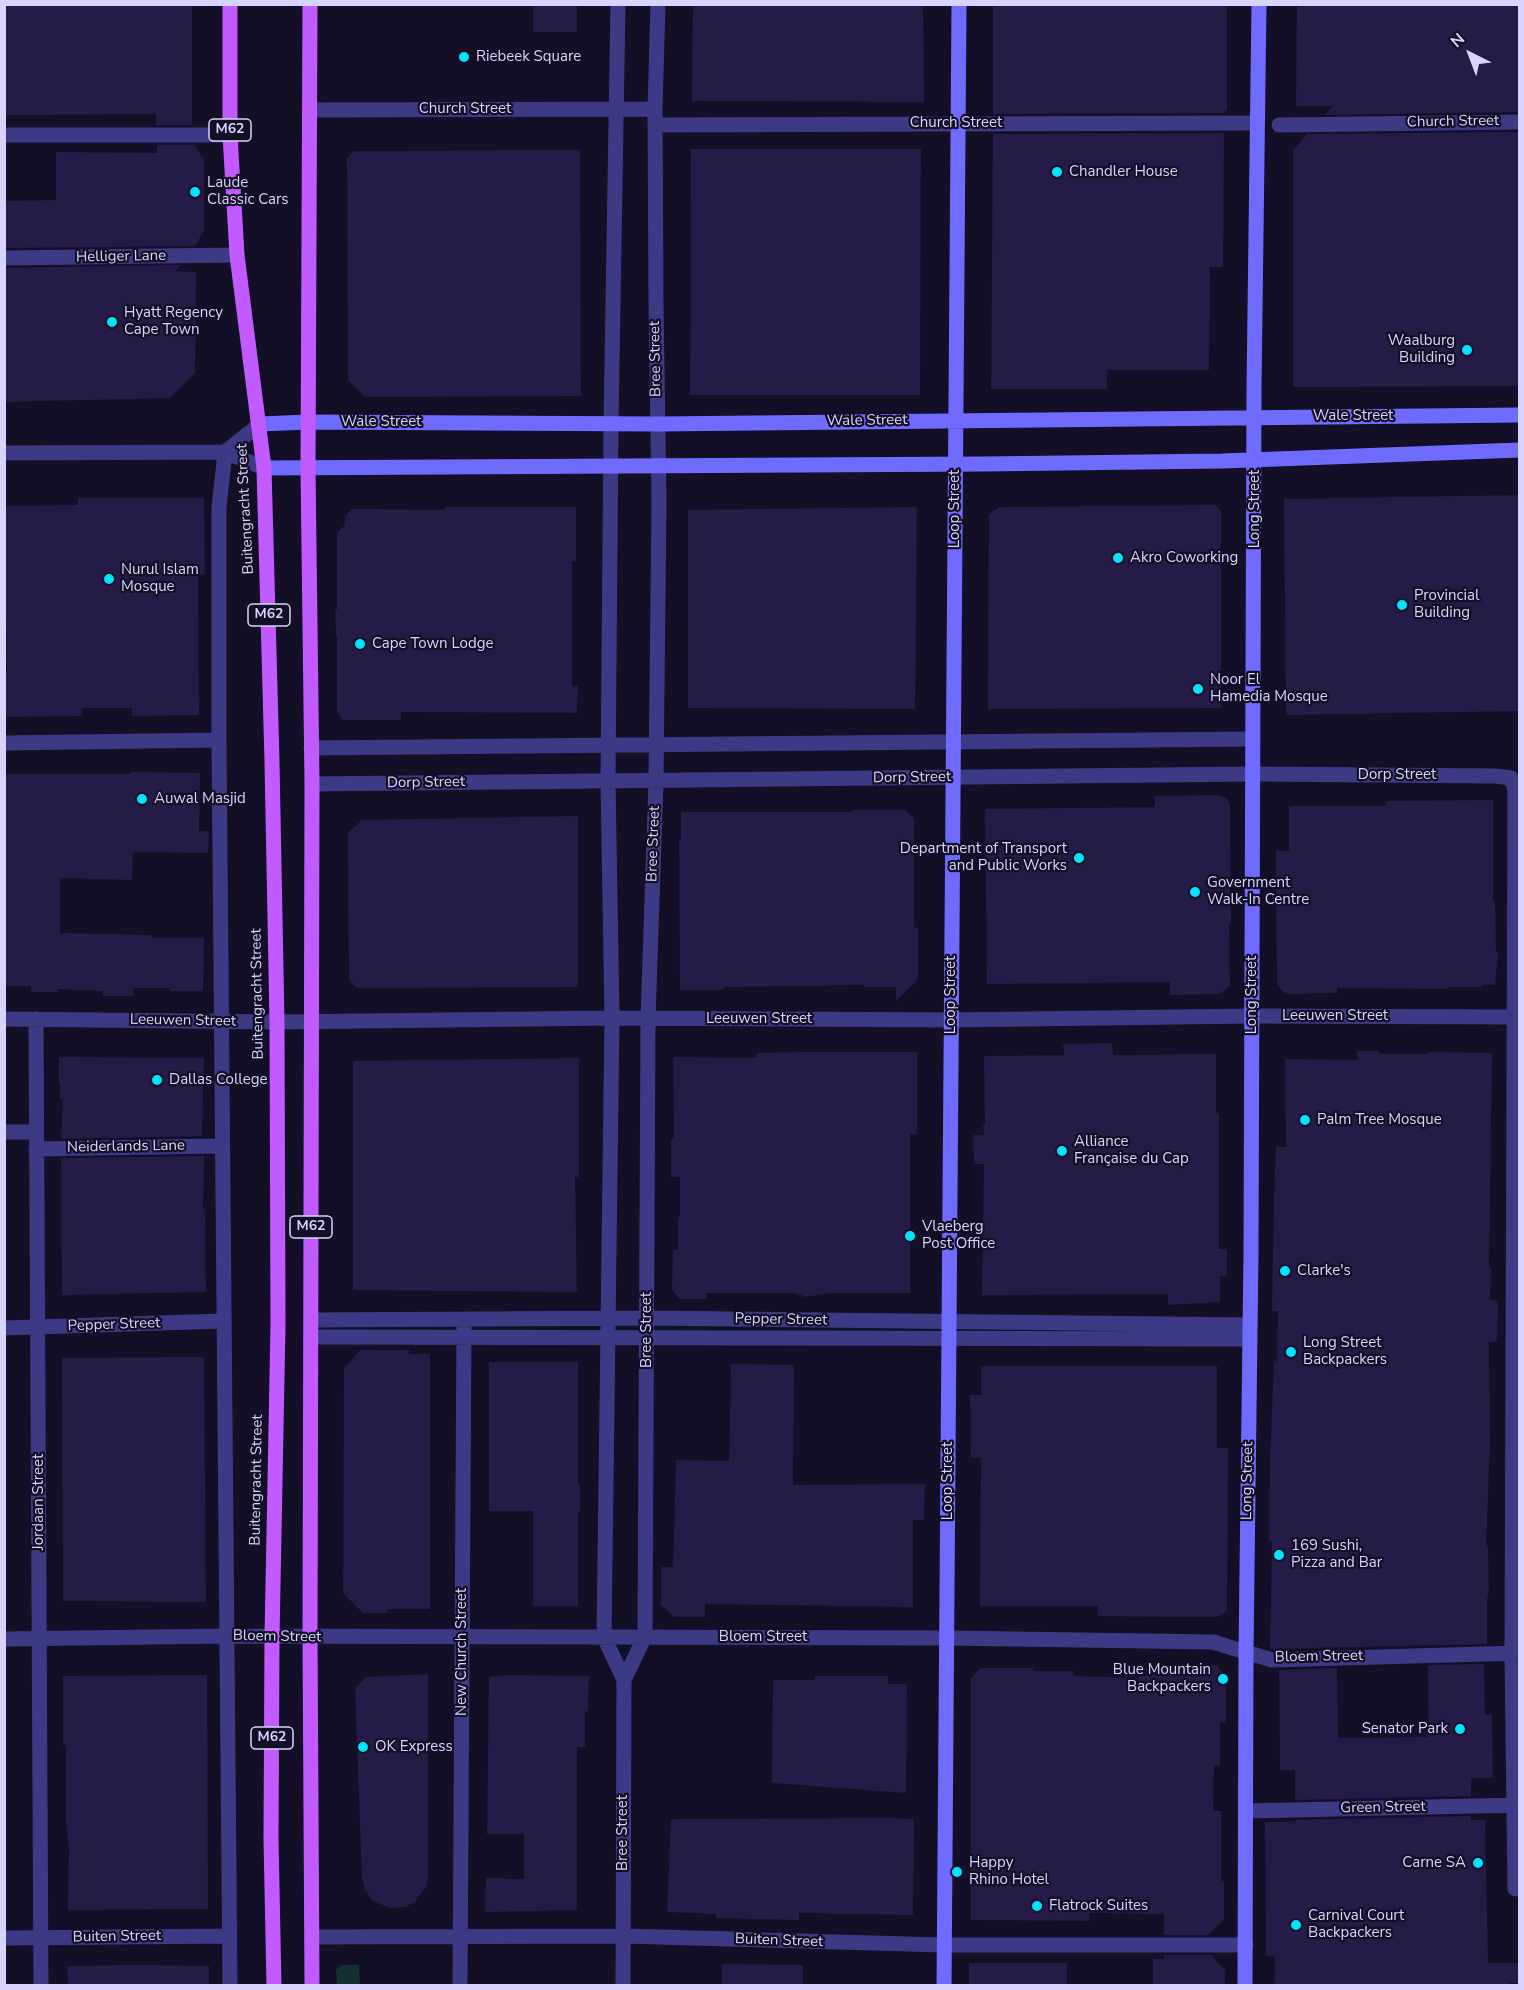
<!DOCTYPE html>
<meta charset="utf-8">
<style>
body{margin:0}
#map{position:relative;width:1524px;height:1990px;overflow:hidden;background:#130f26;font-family:"Nunito Sans",sans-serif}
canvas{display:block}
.frame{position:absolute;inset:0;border:6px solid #d9d4ff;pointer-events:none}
.north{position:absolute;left:1440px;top:24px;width:60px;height:60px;-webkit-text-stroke:4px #130f26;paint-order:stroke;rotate:318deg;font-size:16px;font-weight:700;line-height:24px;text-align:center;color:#d9d4ff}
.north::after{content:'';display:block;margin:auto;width:21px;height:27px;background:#d9d4ff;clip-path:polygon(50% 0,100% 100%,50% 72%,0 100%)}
</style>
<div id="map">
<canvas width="1524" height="1990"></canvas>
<div class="frame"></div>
<div class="north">N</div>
</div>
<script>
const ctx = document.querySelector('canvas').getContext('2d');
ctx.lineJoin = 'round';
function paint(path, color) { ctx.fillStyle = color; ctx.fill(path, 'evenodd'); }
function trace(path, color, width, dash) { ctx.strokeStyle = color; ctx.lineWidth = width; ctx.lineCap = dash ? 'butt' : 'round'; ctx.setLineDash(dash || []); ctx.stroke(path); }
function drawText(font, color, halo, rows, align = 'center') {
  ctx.font = font + ' "Nunito Sans",sans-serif'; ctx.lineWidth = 4.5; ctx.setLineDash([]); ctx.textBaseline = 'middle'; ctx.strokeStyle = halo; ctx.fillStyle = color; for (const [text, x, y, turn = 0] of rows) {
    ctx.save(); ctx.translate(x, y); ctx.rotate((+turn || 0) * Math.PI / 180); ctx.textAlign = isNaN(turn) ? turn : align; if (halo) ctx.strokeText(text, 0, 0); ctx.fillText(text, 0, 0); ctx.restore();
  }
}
const green = new Path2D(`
 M 341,1965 L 359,1965 L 360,1985 L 337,1985 L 336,1970 Z`);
const building = new Path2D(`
 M 4,4 L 192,4 L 192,125 L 156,125 L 156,114 L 4,115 Z
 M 533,4 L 577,4 L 577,32 L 533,32 Z
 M 693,4 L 923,4 L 924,102 L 692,101 Z
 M 993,4 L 1227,4 L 1227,111 L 1224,111 L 1224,113 L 993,114 Z
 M 1297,4 L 1520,4 L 1520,112 L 1325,115 L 1333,106 L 1296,106 Z
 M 1520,132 L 1520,386 L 1293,387 L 1293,150 L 1307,134 Z
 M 1224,133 L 1223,267 L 1210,267 L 1209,370 L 1107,370 L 1107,389 L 991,389 L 993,134 Z
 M 157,145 L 195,145 L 204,160 L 204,231 L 195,246 L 4,248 L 4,201 L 56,200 L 56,152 L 157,153 Z
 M 691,149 L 921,149 L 920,395 L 690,395 Z
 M 580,150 L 581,396 L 365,397 L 348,380 L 347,158 L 354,151 Z
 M 180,265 L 176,271 L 196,272 L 195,373 L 170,398 L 4,402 L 4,268 Z
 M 1520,495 L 1520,711 L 1286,715 L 1284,499 Z
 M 78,498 L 204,498 L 205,574 L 198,575 L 199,715 L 132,716 L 132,708 L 82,708 L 82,716 L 4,717 L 4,672 L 7,672 L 6,620 L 4,620 L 4,506 L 78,505 Z
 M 1215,505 L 1221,511 L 1221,708 L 988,709 L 989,514 L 999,507 Z
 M 445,507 L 576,507 L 576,561 L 572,561 L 572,686 L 578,686 L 577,713 L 401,712 L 401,720 L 343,720 L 337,712 L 337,636 L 336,636 L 335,610 L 337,610 L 337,532 L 345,525 L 345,516 L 352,509 L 445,510 Z
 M 917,507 L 915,709 L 688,708 L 688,510 Z
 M 130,772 L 200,773 L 199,831 L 209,831 L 208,853 L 133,852 L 132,880 L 60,878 L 60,933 L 152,935 L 152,938 L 204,938 L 203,991 L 170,991 L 170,988 L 133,988 L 133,996 L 103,996 L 103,991 L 58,989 L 58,992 L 31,992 L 31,986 L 4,986 L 4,774 L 130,774 Z
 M 1219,795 L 1227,798 L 1230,806 L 1231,924 L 1229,924 L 1230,985 L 1220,994 L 1170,995 L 1170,982 L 987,984 L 985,809 L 1155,807 L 1155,796 Z
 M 1493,800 L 1493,901 L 1495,901 L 1496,952 L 1498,953 L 1495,985 L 1482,985 L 1482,987 L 1447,987 L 1447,989 L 1337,988 L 1337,993 L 1286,994 L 1277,985 L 1276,851 L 1289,851 L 1289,806 L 1383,806 L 1386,805 L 1386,801 Z
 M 852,810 L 905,810 L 914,818 L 914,927 L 918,928 L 918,979 L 896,1001 L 896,987 L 865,987 L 865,985 L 724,987 L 724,990 L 680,990 L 679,840 L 681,840 L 681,812 L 852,812 Z
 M 578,816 L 578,987 L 357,988 L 349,979 L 348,832 L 362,820 Z
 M 1112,1043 L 1113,1055 L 1216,1054 L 1216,1113 L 1219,1113 L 1219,1249 L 1227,1249 L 1227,1276 L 1220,1276 L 1220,1302 L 1168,1305 L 1168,1294 L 982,1295 L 984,1164 L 974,1164 L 973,1135 L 984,1135 L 983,1124 L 985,1124 L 984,1056 L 1064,1055 L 1063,1044 Z
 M 1357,1051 L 1379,1051 L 1379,1054 L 1428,1054 L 1428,1052 L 1492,1053 L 1489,1268 L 1491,1268 L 1490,1300 L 1498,1301 L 1497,1342 L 1489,1342 L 1490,1446 L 1486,1547 L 1488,1547 L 1489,1589 L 1487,1600 L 1487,1644 L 1270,1649 L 1272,1541 L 1269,1541 L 1270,1457 L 1274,1361 L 1277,1361 L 1278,1311 L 1272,1311 L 1274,1195 L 1276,1147 L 1286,1147 L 1285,1059 L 1357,1060 Z
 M 802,1052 L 917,1052 L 917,1134 L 910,1134 L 910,1293 L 833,1293 L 802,1297 L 802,1295 L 792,1293 L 707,1293 L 707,1299 L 679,1299 L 672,1290 L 673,1250 L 678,1250 L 678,1217 L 680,1217 L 680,1177 L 671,1177 L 671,1139 L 674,1139 L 673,1057 L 756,1058 L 757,1053 Z
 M 59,1057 L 204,1058 L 202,1136 L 61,1139 L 63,1099 L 60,1099 L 60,1085 L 59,1085 Z
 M 579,1058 L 579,1177 L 575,1177 L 577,1292 L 353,1290 L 353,1061 Z
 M 204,1156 L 203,1209 L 205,1209 L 206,1292 L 62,1295 L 61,1158 Z
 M 360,1350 L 409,1350 L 409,1354 L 430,1354 L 430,1609 L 387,1609 L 387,1613 L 363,1613 L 343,1593 L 344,1368 Z
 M 204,1357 L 206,1602 L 63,1601 L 62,1358 Z
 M 489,1362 L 578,1362 L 578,1485 L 580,1485 L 580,1511 L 578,1511 L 578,1606 L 533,1606 L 533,1511 L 489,1511 Z
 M 731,1364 L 794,1365 L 793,1485 L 925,1484 L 924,1520 L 913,1520 L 913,1607 L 705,1604 L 705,1617 L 674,1617 L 661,1605 L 661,1567 L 673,1567 L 676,1460 L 729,1461 Z
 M 981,1366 L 1217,1366 L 1217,1448 L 1228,1448 L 1227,1611 L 1217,1617 L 1162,1617 L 1097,1616 L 1098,1606 L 980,1606 L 981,1458 L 971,1458 L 970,1395 L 981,1395 Z
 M 1484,1664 L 1485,1715 L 1492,1715 L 1493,1778 L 1471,1778 L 1471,1796 L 1295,1800 L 1295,1770 L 1280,1770 L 1279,1670 L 1337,1668 L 1338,1738 L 1429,1737 L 1428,1665 Z
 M 1161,1665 L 1216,1665 L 1226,1677 L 1226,1723 L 1220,1723 L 1220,1765 L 1214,1765 L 1213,1811 L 1221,1811 L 1221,1881 L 1224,1881 L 1224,1920 L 1207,1935 L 1164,1935 L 1164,1914 L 1089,1913 L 1089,1921 L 971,1920 L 971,1678 L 981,1668 L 1033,1668 L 1033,1671 L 1073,1671 L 1074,1676 L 1139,1678 L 1139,1676 L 1146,1676 L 1146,1669 L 1161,1669 Z
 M 428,1674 L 428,1876 L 426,1887 L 415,1902 L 405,1907 L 389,1908 L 372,1900 L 364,1888 L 362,1878 L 355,1688 L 366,1677 Z
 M 207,1675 L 208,1909 L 68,1910 L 69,1848 L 66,1822 L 66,1745 L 63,1745 L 63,1676 Z
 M 506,1675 L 589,1676 L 588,1711 L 585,1711 L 585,1747 L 577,1747 L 577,1910 L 485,1912 L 486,1878 L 524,1879 L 524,1834 L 487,1834 L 489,1677 Z
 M 815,1676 L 888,1676 L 888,1684 L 907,1684 L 906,1793 L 772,1783 L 773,1680 L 815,1680 Z
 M 1471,1816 L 1471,1820 L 1485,1820 L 1488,1963 L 1520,1963 L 1520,1983 L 1509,1983 L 1509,1986 L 1274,1986 L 1275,1956 L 1266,1956 L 1265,1822 L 1295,1822 L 1295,1820 Z
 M 889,1818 L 914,1819 L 913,1915 L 799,1913 L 799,1920 L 716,1918 L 716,1914 L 667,1912 L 671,1819 Z
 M 1164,1955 L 1211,1955 L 1225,1970 L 1225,1986 L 1153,1986 L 1153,1959 L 1164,1959 Z
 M 969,1963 L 1067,1963 L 1067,1986 L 969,1986 Z
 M 722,1964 L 803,1965 L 803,1986 L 722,1986 Z
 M 136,1965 L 209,1966 L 209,1986 L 68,1986 L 67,1966 Z`);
const street = new Path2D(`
 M 618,4 L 611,424 L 608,781 L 612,1018 L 604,1637 L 624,1680 L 623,1986
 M 311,110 L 655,109
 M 655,125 L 1257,123
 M 1279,125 L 1520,122
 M 4,135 L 230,135
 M 4,258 L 237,255
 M 225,452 L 219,508 L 219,740 L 230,1986
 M 225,452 L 260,424
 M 4,453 L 225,452 L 264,468
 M 4,743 L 219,740
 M 311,748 L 1253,739
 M 312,784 L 1253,774 L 1496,776 L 1511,778 L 1515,790 L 1512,1653 L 1515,1889
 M 4,1019 L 277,1022 L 612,1018 L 951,1020 L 1251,1016 L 1514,1017
 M 36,1019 L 41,1986
 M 4,1132 L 36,1132
 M 36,1149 L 216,1146
 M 311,1320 L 648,1318 L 1250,1325
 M 4,1328 L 223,1321
 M 311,1337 L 1250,1339
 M 4,1639 L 226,1636 L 947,1638 L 1213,1642 L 1272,1660 L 1520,1653
 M 624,1680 L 645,1636 L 648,1019 L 656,781 L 659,502 L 656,303 L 655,109 L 658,4
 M 1246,1811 L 1520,1805
 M 312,1937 L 623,1936 L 944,1945 L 1246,1945
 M 4,1938 L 230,1936
 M 460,1986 L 464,1326`);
const secondary = new Path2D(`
 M 260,424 L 308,422 L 658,424 L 1520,415
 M 264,468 L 983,464 L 1222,461 L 1520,450
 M 944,1986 L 959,4
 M 1245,1986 L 1246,1651 L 1251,1253 L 1254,387 L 1259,4`);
const primary = new Path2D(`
 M 230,4 L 230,135 L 237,255 L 264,468 L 272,762 L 277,1022 L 278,1325 L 272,1637 L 271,1839 L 274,1986
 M 310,4 L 308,468 L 312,784 L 310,1637 L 312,1986`);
const markers = [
 [464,57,6,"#00e5ff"],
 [1057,172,6,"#00e5ff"],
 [195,192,6,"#00e5ff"],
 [112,322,6,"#00e5ff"],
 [1467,350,6,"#00e5ff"],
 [1118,558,6,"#00e5ff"],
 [109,579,6,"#00e5ff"],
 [1402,605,6,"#00e5ff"],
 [360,644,6,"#00e5ff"],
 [1198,689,6,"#00e5ff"],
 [142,799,6,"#00e5ff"],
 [1079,858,6,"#00e5ff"],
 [1195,892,6,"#00e5ff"],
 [157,1080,6,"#00e5ff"],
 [1305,1120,6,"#00e5ff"],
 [1062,1151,6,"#00e5ff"],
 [910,1236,6,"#00e5ff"],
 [1285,1271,6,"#00e5ff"],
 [1291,1352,6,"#00e5ff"],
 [1279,1555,6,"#00e5ff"],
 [1223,1679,6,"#00e5ff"],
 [1460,1729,6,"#00e5ff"],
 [363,1747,6,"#00e5ff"],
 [1478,1863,6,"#00e5ff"],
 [957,1872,6,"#00e5ff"],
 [1037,1906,6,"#00e5ff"],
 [1296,1925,6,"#00e5ff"]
];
const shields = [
 [230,130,42],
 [269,615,42],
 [311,1227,42],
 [272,1738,42]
];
const shieldNames = [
 ["M62",230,130],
 ["M62",269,615],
 ["M62",311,1227],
 ["M62",272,1738]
];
const poiNames = [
 ["Riebeek Square",476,57],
 ["Chandler House",1069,172],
 ["Laude",207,183],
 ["Classic Cars",207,200],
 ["Hyatt Regency",124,313],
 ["Cape Town",124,330],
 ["Waalburg",1455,341,"right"],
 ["Building",1455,358,"right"],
 ["Akro Coworking",1130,558],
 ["Nurul Islam",121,570],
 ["Mosque",121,587],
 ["Provincial",1414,596],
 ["Building",1414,613],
 ["Cape Town Lodge",372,644],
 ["Noor El",1210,680],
 ["Hamedia Mosque",1210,697],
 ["Auwal Masjid",154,799],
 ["Department of Transport",1067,849,"right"],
 ["and Public Works",1067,866,"right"],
 ["Government",1207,883],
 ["Walk-In Centre",1207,900],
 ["Dallas College",169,1080],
 ["Palm Tree Mosque",1317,1120],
 ["Alliance",1074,1142],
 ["Française du Cap",1074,1159],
 ["Vlaeberg",922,1227],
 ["Post Office",922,1244],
 ["Clarke's",1297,1271],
 ["Long Street",1303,1343],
 ["Backpackers",1303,1360],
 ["169 Sushi,",1291,1546],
 ["Pizza and Bar",1291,1563],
 ["Blue Mountain",1211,1670,"right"],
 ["Backpackers",1211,1687,"right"],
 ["Senator Park",1448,1729,"right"],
 ["OK Express",375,1747],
 ["Happy",969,1863],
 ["Rhino Hotel",969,1880],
 ["Carne SA",1466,1863,"right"],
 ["Flatrock Suites",1049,1906],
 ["Carnival Court",1308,1916],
 ["Backpackers",1308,1933]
];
const streetNames = [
 ["Church Street",465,109],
 ["Church Street",1453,122,-1],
 ["Church Street",956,123],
 ["Helliger Lane",121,257,-1],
 ["Bree Street",656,359,-91],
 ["Wale Street",1353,416],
 ["Wale Street",867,421,-1],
 ["Wale Street",381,422],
 ["Buitengracht Street",246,509,-93],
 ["Loop Street",955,509,-90],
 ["Long Street",1255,509,-90],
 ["Dorp Street",1397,775],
 ["Dorp Street",912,778,-1],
 ["Dorp Street",426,783,-1],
 ["Bree Street",654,844,-88],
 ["Buitengracht Street",258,994,-91],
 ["Loop Street",951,995,-90],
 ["Long Street",1252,995,-90],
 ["Leeuwen Street",1335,1016],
 ["Leeuwen Street",759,1019],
 ["Leeuwen Street",183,1021,1],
 ["Neiderlands Lane",126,1147,-1],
 ["Pepper Street",781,1320,1],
 ["Pepper Street",114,1325,-2],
 ["Bree Street",647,1330,-90],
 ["Buitengracht Street",257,1480,-89],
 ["Loop Street",948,1481,-90],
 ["Long Street",1248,1481,-89],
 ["Jordaan Street",39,1502,-90],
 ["Bloem Street",277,1637,1],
 ["Bloem Street",763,1637],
 ["New Church Street",462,1652,-90],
 ["Bloem Street",1319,1657,-1],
 ["Green Street",1383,1808,-1],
 ["Bree Street",623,1833,-90],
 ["Buiten Street",117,1937,-1],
 ["Buiten Street",779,1941,2]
];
paint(green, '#12302f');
paint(building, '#241b47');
trace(street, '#3d3a85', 15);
trace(secondary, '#6f6bff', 15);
trace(primary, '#c25bff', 15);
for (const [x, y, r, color] of markers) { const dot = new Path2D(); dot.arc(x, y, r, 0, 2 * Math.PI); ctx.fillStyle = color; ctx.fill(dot); trace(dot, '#130f26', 2); }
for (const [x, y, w] of shields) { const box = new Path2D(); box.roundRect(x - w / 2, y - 11, w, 22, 4.5); ctx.fillStyle = '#130f26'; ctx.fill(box); trace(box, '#d9d4ff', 1.5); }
drawText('bold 14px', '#d9d4ff', null, shieldNames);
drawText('15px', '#d9d4ff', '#130f26', poiNames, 'left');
drawText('15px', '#d9d4ff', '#130f26', streetNames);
</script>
